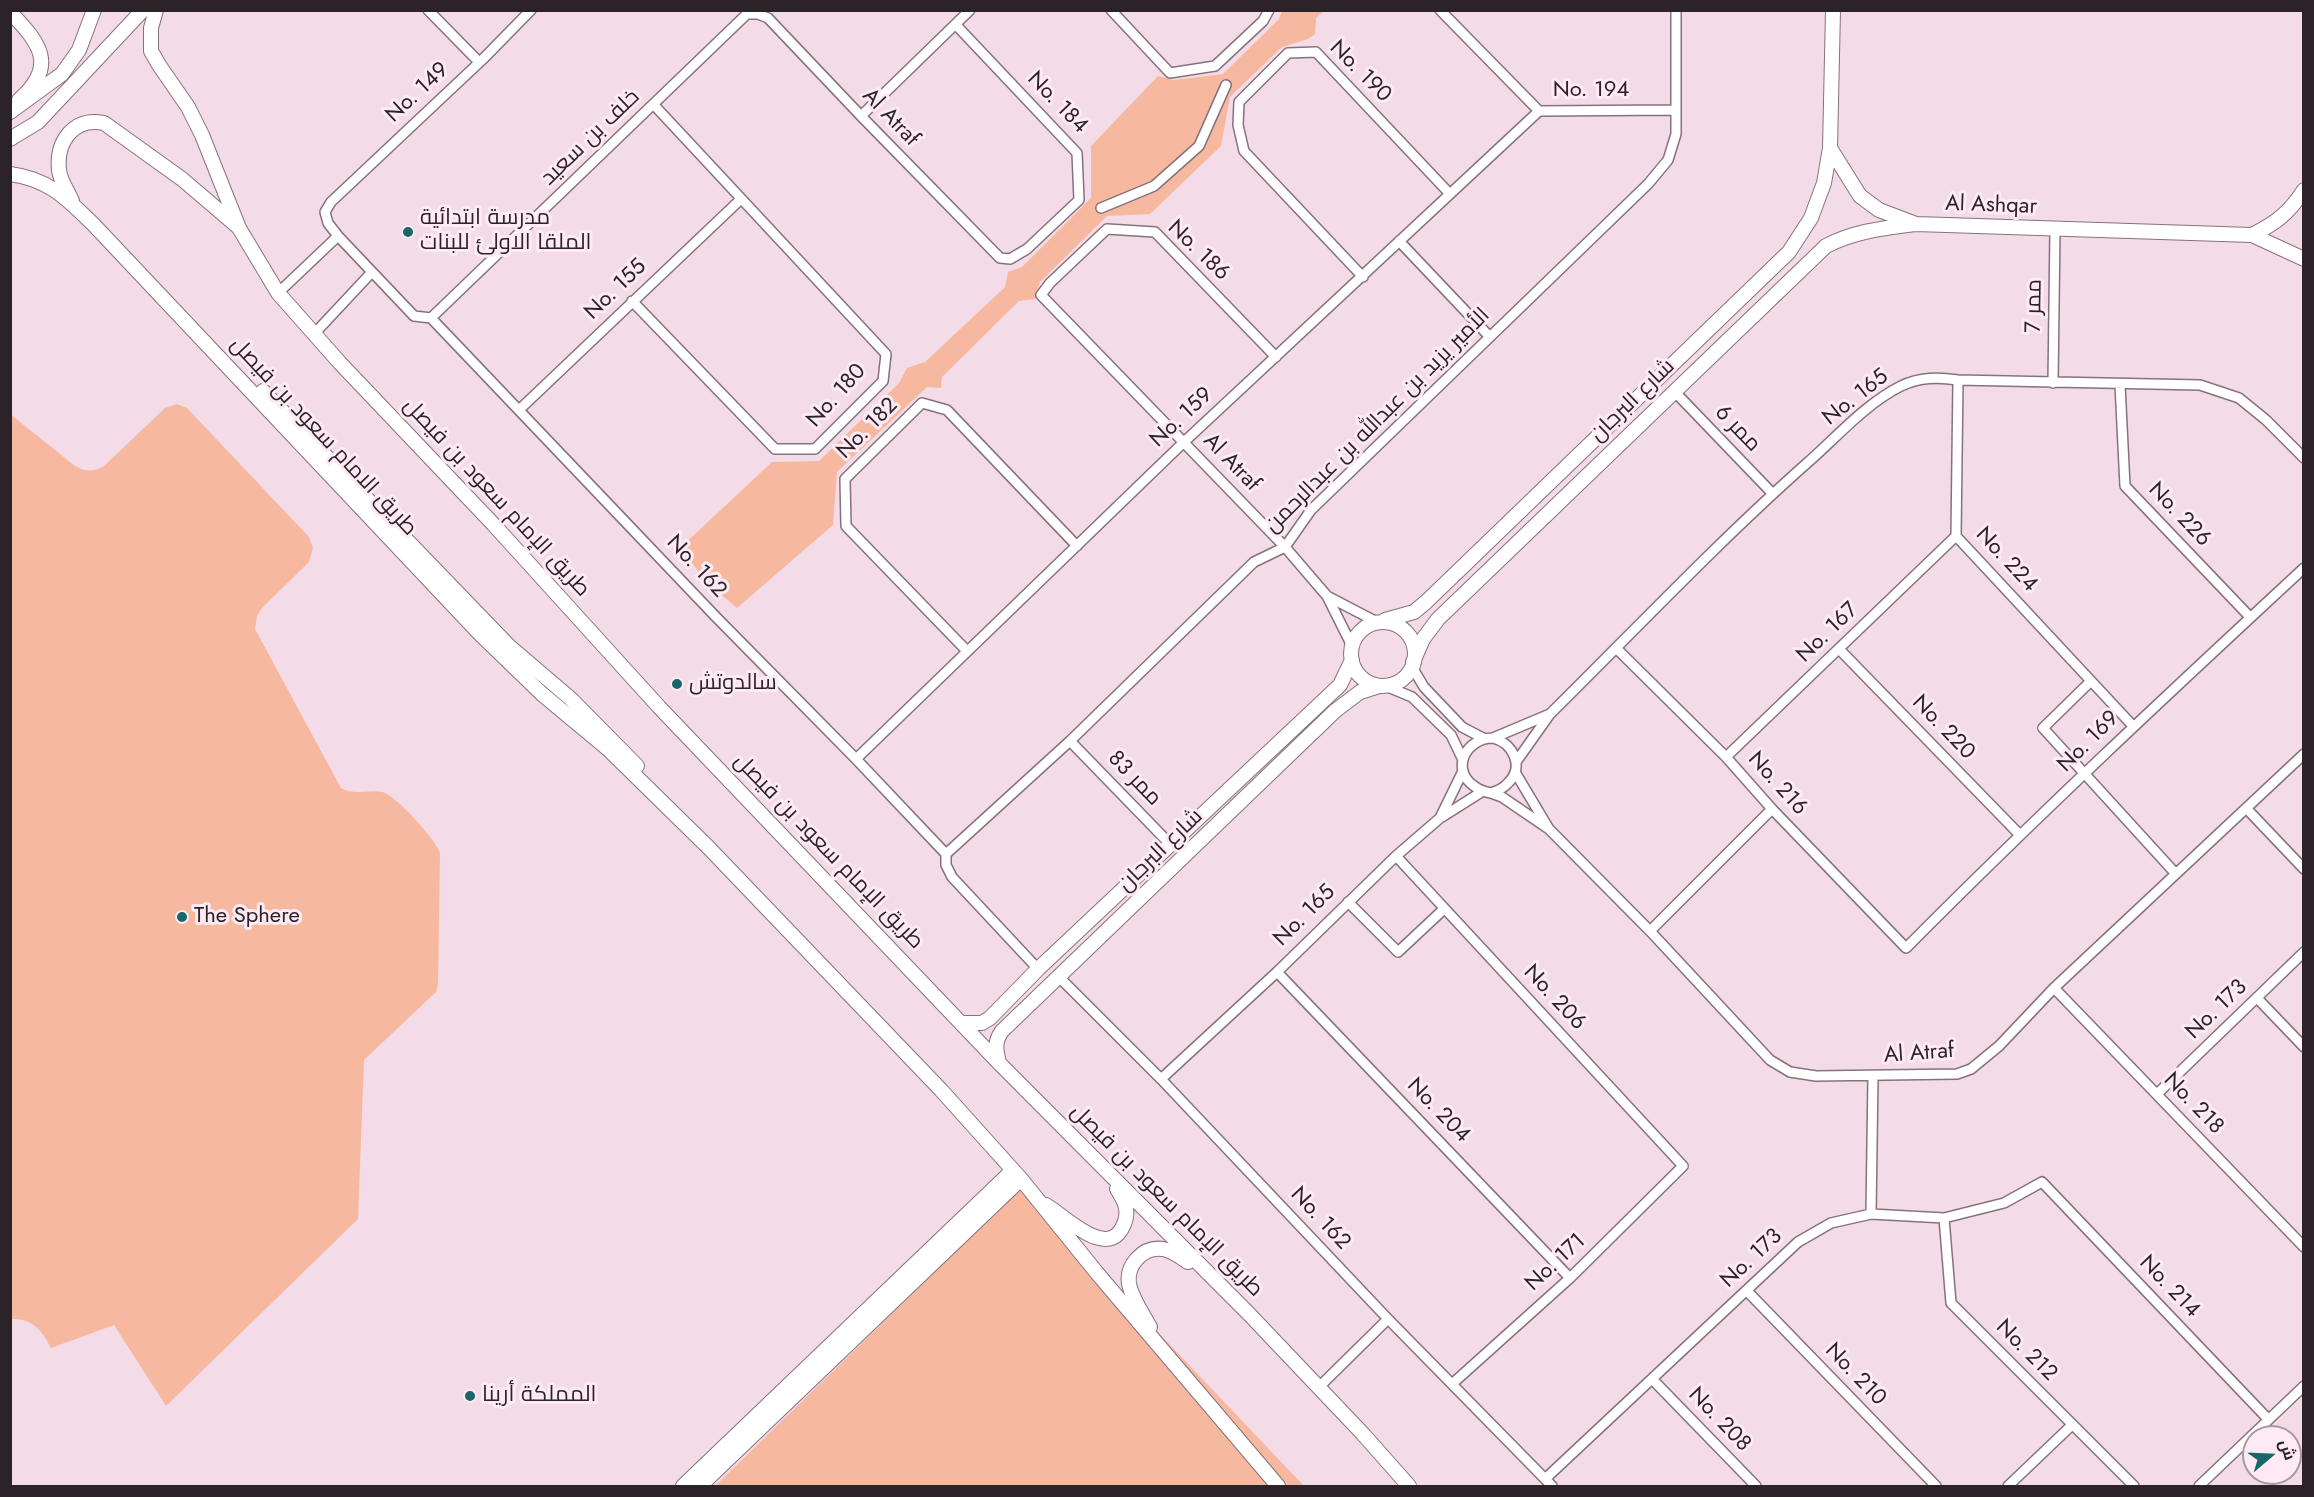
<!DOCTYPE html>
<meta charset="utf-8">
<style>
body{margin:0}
#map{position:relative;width:2314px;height:1497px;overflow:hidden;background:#f3dbe8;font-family:Jost,Cairo,sans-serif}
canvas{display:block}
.frame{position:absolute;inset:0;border:12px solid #2c2328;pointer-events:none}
.north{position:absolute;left:2242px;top:1425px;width:60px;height:60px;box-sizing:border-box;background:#fdeaf4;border:2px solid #a99aa2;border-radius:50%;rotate:71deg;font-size:16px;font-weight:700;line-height:24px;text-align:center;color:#2c2328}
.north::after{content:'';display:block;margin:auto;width:21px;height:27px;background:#196768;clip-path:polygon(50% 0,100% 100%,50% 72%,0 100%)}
</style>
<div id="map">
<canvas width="2314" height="1497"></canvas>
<div class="frame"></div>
<div class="north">ش</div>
</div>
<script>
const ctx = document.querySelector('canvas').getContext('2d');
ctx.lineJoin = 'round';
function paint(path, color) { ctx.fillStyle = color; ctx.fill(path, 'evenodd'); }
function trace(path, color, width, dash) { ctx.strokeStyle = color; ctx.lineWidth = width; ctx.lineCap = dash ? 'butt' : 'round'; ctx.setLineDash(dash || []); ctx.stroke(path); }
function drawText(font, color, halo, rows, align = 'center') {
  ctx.font = font + ' Jost,Cairo,sans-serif'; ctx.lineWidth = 6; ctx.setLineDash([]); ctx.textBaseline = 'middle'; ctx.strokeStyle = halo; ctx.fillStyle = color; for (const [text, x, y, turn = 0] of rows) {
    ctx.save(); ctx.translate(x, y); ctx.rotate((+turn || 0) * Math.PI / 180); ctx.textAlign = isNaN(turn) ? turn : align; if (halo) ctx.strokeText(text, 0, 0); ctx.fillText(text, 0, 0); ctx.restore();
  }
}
const green = new Path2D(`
 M 1282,11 L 1324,11 L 1316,18 L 1315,34 L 1308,39 L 1282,47 L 1230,97 L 1221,146 L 1150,214 L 1107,216 L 1040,282 L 1035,299 L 1019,301 L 942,377 L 941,388 L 927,387 L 837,472 L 833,525 L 737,608 L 707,582 L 680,548 L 772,462 L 819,461 L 899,383 L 907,368 L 925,362 L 1005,287 L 1008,272 L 1022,267 L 1091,198 L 1091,146 L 1158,76 L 1173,80 L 1223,74 L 1279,19 Z
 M 177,404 L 187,408 L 309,537 L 313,548 L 309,562 L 262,608 L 257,616 L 255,629 L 341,788 C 354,796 368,789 382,792 C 395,794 437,841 440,853 L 438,985 L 436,992 L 364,1060 L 358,1219 L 166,1406 L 114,1325 L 51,1348 C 42,1330 32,1318 11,1319 L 10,414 L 75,466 C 86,472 94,472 104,466 L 165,408 Z
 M 1021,1188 L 1304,1486 L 715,1486 Z`);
const street = new Path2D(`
 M 428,10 L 479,62
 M 531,10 L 483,59 L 331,202 L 325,212 L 328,223 L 338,236 L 414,316 L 431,318 L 716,617 L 856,759 L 946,854 L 946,865 L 952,877 L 1038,969
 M 1111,10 L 1170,73 L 1215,66 L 1263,21 L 1269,10
 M 1440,10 L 1539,111 L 1675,110
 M 747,14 L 758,14 L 768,18 L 861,116 L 1000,258 L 1010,259 L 1027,249 L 1079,200 L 1077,153 L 956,25
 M 861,116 L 970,10
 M 1101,208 L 1154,186 L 1199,146 L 1226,85
 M 1399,241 L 1489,336
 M 1363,277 L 1244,151 L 1238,125 L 1239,102 L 1288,53 L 1316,52 L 1450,194
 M 278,293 L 338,236
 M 632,301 L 775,449 L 815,449 L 883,381 L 886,354 L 654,105
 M 431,318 L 749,12
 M 315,333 L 372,272
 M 1276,357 L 1155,232 L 1107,229 L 1050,283 L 1041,295 L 1285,547 L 1327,596
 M 1958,380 L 1956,536 L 2133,726
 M 2053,383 L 2055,229
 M 2120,385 L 2125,486 L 2250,617
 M 1674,391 L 1773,494
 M 520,409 L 741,199
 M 1351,644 L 1327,596 L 1375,621
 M 1616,648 L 1726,757 L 1772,809 L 1906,948 C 2035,818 2169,693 2304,568
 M 1839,649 L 2019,834
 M 966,650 L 846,526 L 845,479 L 922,403 L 947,410 L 1077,546
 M 1412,667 L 1424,687 L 1462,727 L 1483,738
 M 2091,681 L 2043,728 L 2176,874
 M 1388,687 L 1412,697 L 1451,735 L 1463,760
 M 1550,714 C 1635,630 1717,543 1806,464 C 1836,438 1865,404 1901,386 C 1920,377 1938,377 1958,380 L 2200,385 L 2239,398 L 2266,420 L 2304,458
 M 1493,738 C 1513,743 1525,767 1508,783 C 1504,788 1497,791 1491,793 C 1485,792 1479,790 1474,786 C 1450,769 1466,738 1493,738 L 1550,714 L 1516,762
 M 1070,741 L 1170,844
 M 1726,757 L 1956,536
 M 856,759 L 1184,442 L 1539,111
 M 1491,793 L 1502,797 L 1549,829 L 1515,772
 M 2246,808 L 2304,869
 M 1442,817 L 1483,791
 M 1549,829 L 1650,931 L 1770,1060 L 1790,1072 L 1816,1076 L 1957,1074 L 1971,1069 L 1999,1046 L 2054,988 L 2304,754
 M 946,854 L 1070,741 L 1254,562 L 1285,547 L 1311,510 L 1648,184 L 1668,160 L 1676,134 L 1676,10
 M 1396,856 L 1683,1166 L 1570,1278 L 1452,1384
 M 1348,902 L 1398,952 L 1444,909
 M 1650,931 L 1772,809
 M 1277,972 L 1570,1278
 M 1060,978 L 1161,1079 L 1388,1319 L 1552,1486
 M 2054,988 L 2304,1247
 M 2257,998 L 2304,1047
 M 1161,1079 L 1277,972 L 1396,856 L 1440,818 L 1463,771
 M 2157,1094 L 2304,952
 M 1871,1214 L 1873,1076
 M 1944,1218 L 1951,1303 L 2134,1486
 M 1747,1291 L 1936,1486
 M 1653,1380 L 1756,1486
 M 1319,1387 L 1388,1319
 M 1545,1479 L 1798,1242 L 1831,1223 L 1871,1214 L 1944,1218 L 2004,1203 L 2042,1182 L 2268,1419
 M 2008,1486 L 2072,1425
 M 2199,1486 L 2304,1386`);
const secondary = new Path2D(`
 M 156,10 L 151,28 L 151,51 L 159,65 L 188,107 L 202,135 L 239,228 L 278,293 L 340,363 L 494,525 L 660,708 L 999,1063 L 1250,1315 L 1363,1434 L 1409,1486
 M 1833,10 L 1830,148 L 1860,196 L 1879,210 L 1916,224 L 2252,235 C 2276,223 2289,213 2304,190
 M 10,12 C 40,43 58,66 19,100
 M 10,112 L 62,74 L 79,50 L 94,10
 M 10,139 L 38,122 L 143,10
 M 10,174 C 49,179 67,199 93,224 L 479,633 L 542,694 L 607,748 L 708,847 L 941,1090 L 1021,1179 L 1097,1273 L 1278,1486
 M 72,201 C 68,191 60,181 59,170 C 56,141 74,117 104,123 L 182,179 L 237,226
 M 2252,235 L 2304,259
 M 263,391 L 509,646 L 571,699 L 637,766
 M 1385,620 L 1414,612 L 1426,602 L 1789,252 L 1811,218 L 1824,183 L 1830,148
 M1351 654a32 32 0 1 1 64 0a32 32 0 1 1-64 0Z
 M 1413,662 L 1423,639 L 1438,619 L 1826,246 C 1854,231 1885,228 1916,224
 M 962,1023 L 982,1023 L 990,1018 L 1038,969 L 1340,685 L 1352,660
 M 999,1063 C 996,1050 994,1042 1002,1031 L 1335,711 L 1360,692 L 1379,686
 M 1046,1205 C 1066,1217 1109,1262 1124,1224 C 1130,1210 1124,1200 1117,1189
 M 1150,1327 C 1143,1314 1132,1299 1129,1284 C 1126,1265 1143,1246 1163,1249 C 1173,1251 1180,1257 1188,1262
 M 683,1486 L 1013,1170
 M 700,1486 L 1021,1179`);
const markers = [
 [408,232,6,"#196768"],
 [677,684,6,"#196768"],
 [182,917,6,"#196768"],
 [470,1396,6,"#196768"]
];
const streetNames = [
 ["No. 190",1360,72,45],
 ["No. 194",1591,91],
 ["No. 149",418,93,-43],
 ["No. 184",1057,103,46],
 ["Al Atraf",890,118,46],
 ["خلف بن سعيد",591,138,-44],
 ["Al Ashqar",1991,206,2],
 ["No. 186",1198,251,44],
 ["No. 155",616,290,-44],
 ["ممر 7",2035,306,-89],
 ["No. 180",837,396,-48],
 ["No. 165",1856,398,-38],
 ["شارع البرجان",1633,401,-44],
 ["No. 159",1182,418,-43],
 ["الأمير يزيد بن عبدالله بن عبدالرحمن",1378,421,-45],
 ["No. 182",868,429,-45],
 ["ممر 6",1737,429,46],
 ["طريق الامام سعود بن فيصل",323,437,47],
 ["Al Atraf",1231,463,46],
 ["طريق الإمام سعود بن فيصل",496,498,47],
 ["No. 226",2179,515,46],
 ["No. 224",2006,560,47],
 ["No. 162",696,567,47],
 ["No. 167",1828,633,-44],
 ["No. 220",1943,728,46],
 ["No. 169",2089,742,-45],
 ["ممر 83",1134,779,46],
 ["No. 216",1777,784,48],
 ["شارع البرجان",1161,851,-44],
 ["طريق الإمام سعود بن فيصل",828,852,46],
 ["No. 165",1305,916,-45],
 ["No. 206",1554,998,47],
 ["No. 173",2217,1010,-44],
 ["Al Atraf",1919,1054,-4],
 ["No. 218",2193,1104,46],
 ["No. 204",1438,1111,46],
 ["طريق الإمام سعود بن فيصل",1166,1201,45],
 ["No. 162",1320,1219,47],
 ["No. 173",1752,1259,-43],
 ["No. 171",1556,1263,-43],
 ["No. 214",2169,1287,46],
 ["No. 212",2026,1351,45],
 ["No. 210",1855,1375,46],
 ["No. 208",1719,1420,46]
];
const poiNames = [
 ["مدرسة ابتدائية",420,219],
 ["الملقا الاولئ للبنات",420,244],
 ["سالدوتش",689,684],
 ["The Sphere",194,917],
 ["المملكة أرينا",482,1396]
];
paint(green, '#f6b9a0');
trace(street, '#86727d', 12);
trace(secondary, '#86727d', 16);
trace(street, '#fff', 9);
trace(secondary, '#fff', 14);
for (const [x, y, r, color] of markers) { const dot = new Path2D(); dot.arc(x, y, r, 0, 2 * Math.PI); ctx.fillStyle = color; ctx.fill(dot); trace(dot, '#fdeaf4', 2); }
drawText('22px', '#2c2328', '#fdeaf4', streetNames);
drawText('22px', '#2c2328', '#fdeaf4', poiNames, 'left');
</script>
